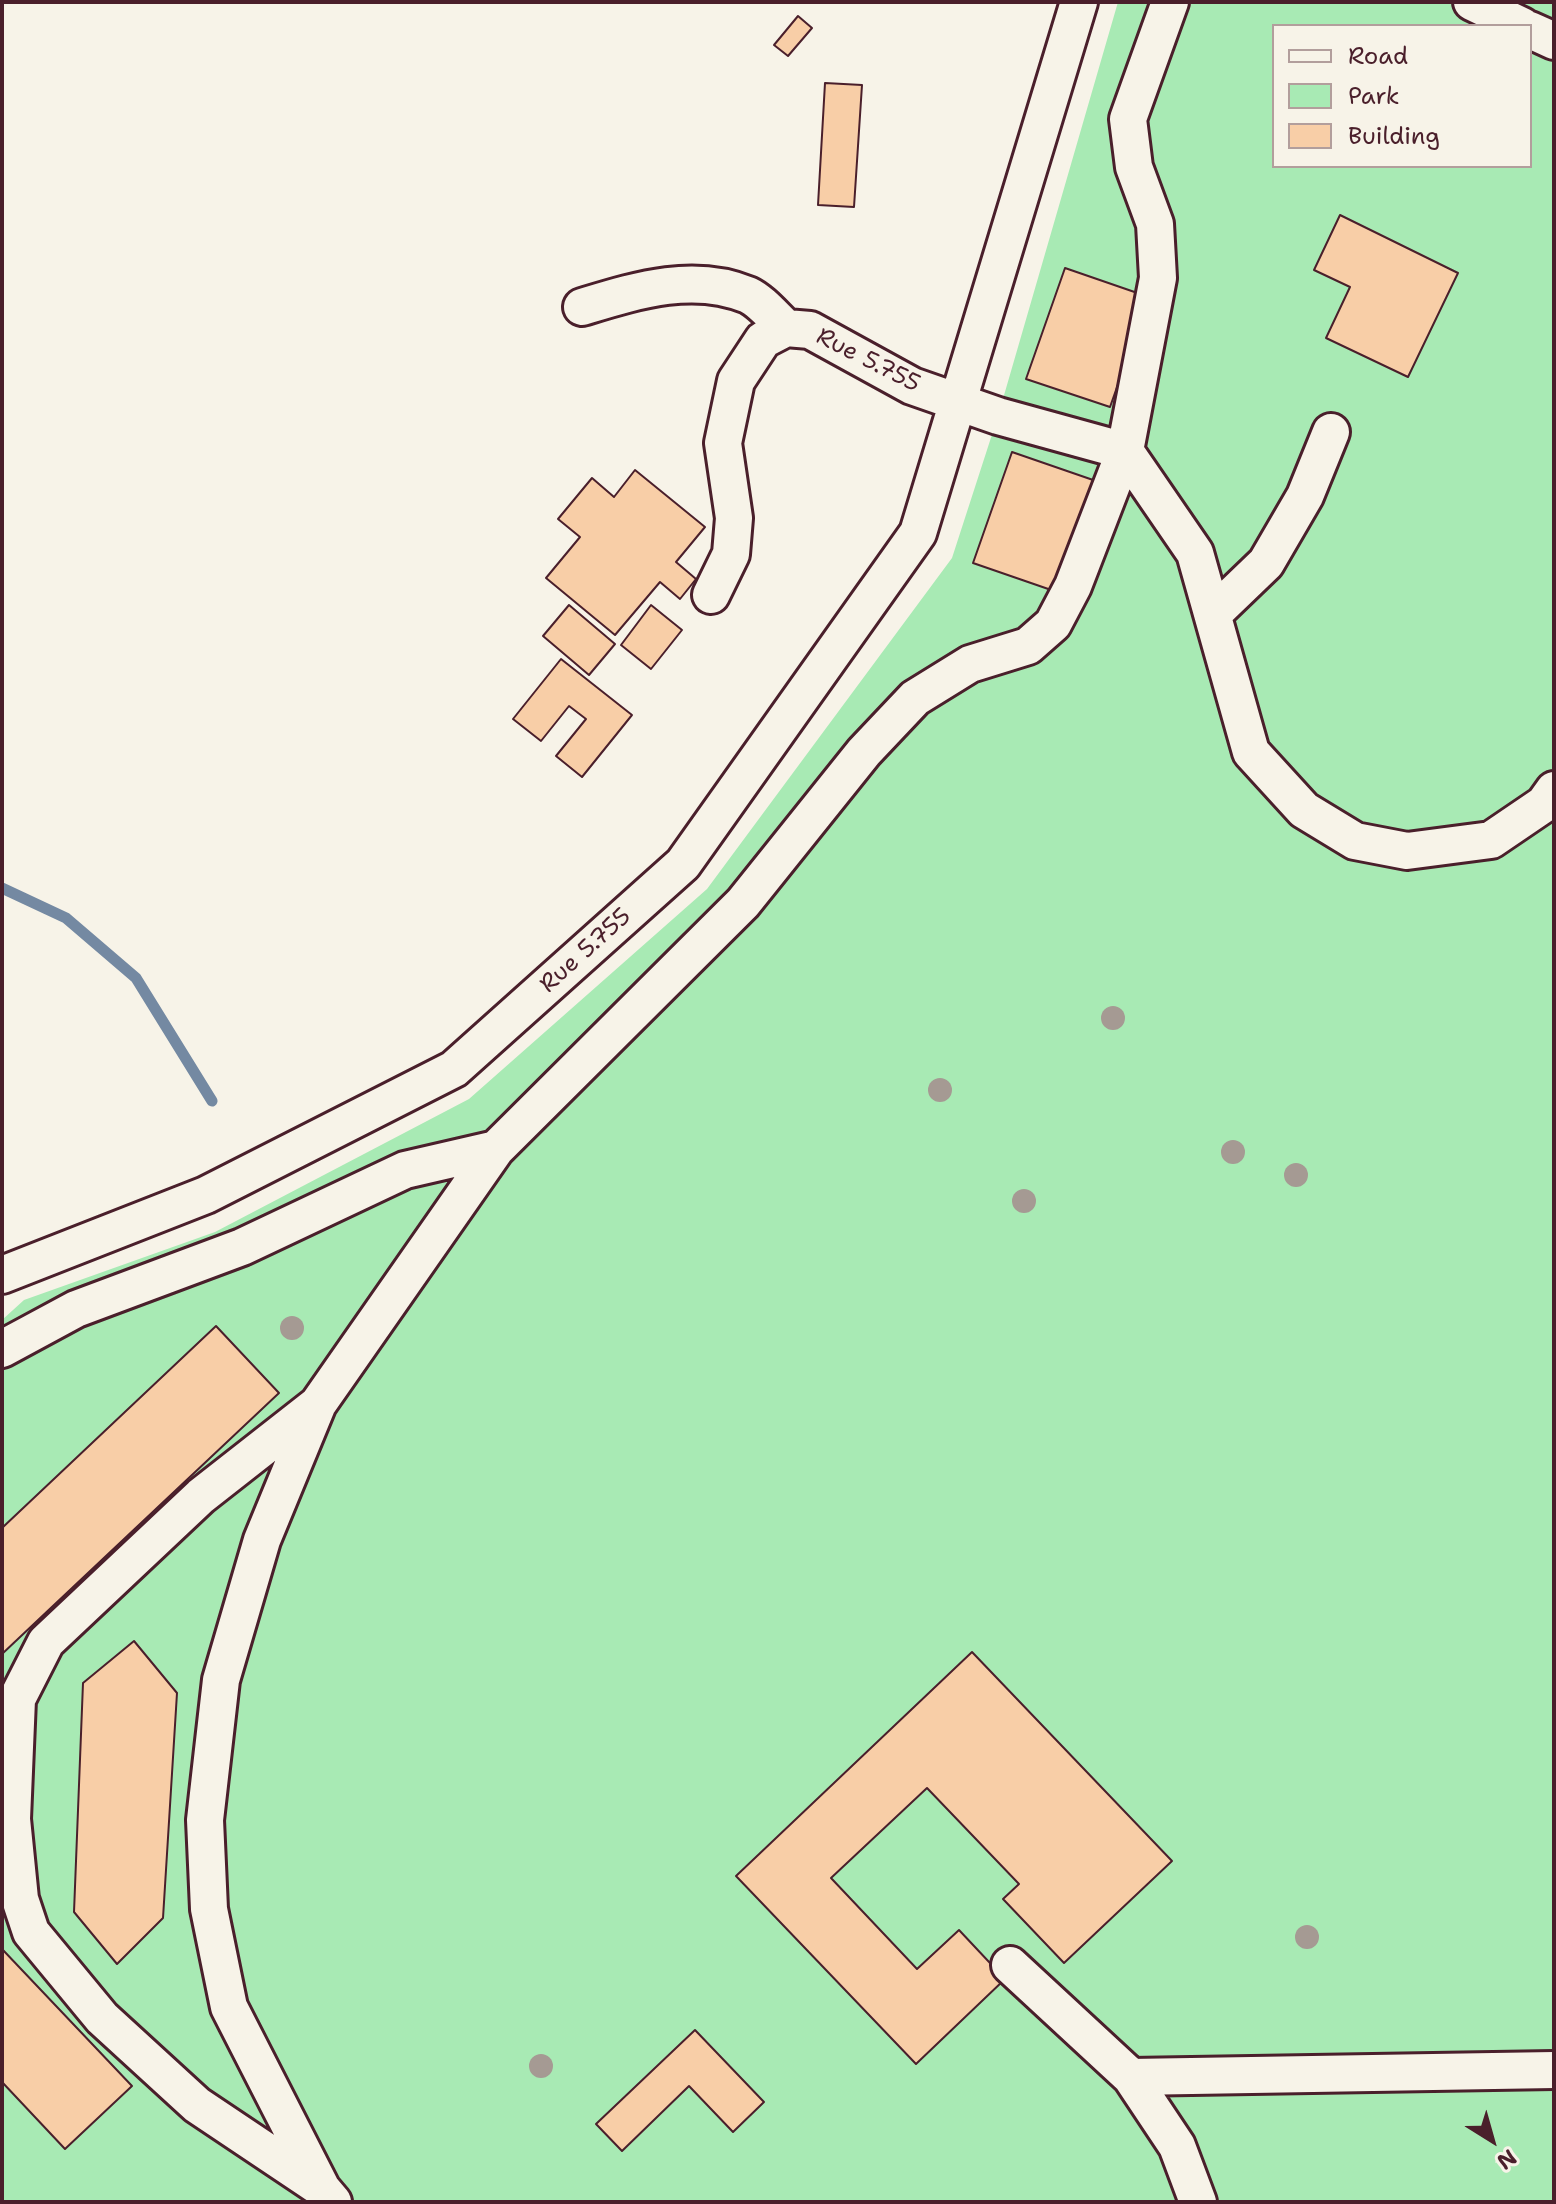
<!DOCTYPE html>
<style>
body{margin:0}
#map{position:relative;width:1556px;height:2204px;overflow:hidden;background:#f7f3e8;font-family:"Shantell Sans",sans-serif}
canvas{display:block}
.frame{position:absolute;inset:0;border:4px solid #4a1f2b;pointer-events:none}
.legend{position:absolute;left:1272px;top:24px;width:260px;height:144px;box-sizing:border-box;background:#f7f3e8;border:2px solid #b29e9c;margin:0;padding:10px 14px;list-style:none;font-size:24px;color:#4a1f2b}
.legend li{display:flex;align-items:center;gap:16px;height:40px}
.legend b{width:40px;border:2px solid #b29e9c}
.north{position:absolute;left:1452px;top:2100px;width:80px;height:80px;-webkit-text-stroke:6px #f7f3e8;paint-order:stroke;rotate:143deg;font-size:22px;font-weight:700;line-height:32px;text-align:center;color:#4a1f2b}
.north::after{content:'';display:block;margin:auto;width:28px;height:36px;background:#4a1f2b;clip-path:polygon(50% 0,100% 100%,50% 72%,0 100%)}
</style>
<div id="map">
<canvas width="1556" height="2204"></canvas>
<div class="frame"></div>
<ul class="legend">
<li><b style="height:10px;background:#f7f3e8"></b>Road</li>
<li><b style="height:22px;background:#a8eab4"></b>Park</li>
<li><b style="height:22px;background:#f8cea7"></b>Building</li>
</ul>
<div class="north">N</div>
</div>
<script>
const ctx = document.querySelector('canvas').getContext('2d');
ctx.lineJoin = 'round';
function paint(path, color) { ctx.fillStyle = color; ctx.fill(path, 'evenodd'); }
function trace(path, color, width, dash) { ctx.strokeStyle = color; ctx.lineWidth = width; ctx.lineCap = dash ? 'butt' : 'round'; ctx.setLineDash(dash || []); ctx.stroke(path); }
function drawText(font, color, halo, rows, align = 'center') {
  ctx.font = font + ' "Shantell Sans",sans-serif'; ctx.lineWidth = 6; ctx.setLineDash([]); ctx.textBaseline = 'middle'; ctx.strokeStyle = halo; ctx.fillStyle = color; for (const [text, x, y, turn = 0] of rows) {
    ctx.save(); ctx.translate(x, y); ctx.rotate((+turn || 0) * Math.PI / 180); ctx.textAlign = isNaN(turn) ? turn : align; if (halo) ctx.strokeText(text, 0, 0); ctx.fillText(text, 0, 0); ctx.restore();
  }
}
const green = new Path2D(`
 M 1118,2 L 1554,2 L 1554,2202 L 2,2202 L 2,1320 L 24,1300 L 215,1232 L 469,1099 L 707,889 L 952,558 L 998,416 ZM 1274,26 L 1530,26 L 1530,166 L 1274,166 Z`);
const stream = new Path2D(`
 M 2,888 L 66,918 L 136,978 L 212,1101`);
const building = new Path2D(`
 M 798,16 L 812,28 L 788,56 L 774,45 Z
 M 825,83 L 862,85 L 854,207 L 818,205 Z
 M 1340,215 L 1458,273 L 1408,377 L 1326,338 L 1350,287 L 1314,270 Z
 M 1065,268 L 1149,297 L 1110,407 L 1026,379 Z
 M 1012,452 L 1096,481 L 1057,592 L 973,563 Z
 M 635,470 L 705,527 L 676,562 L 696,579 L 680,599 L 660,582 L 615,635 L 546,578 L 580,537 L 558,519 L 592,478 L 614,497 Z
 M 569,605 L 615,644 L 589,675 L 543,636 Z
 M 651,605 L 682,630 L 651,669 L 621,645 Z
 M 561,659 L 632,715 L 582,777 L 556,756 L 586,719 L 569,706 L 541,741 L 513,719 Z
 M 216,1326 L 279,1393 L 2,1654 L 2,1528 Z
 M 134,1641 L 177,1693 L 163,1918 L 117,1964 L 74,1912 L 83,1683 Z
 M 972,1652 L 1172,1861 L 1064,1963 L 1003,1899 L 1019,1884 L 927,1788 L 831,1878 L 917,1969 L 959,1930 L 1005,1979 L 916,2064 L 736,1876 Z
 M 2,1949 L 132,2086 L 65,2149 L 2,2082 Z
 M 695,2030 L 764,2102 L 733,2132 L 689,2086 L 622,2151 L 596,2124 Z`);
const minor = new Path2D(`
 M 1472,2 L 1522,26
 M 1530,30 L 1554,41
 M 582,307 C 635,291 693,272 748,295 C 761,301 775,318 786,328
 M 711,595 L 731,554 L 734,518 L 723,443 L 736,381 L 763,340 L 786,328 L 810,330 L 912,386 L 998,416 L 1125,451 L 1195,553 L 1251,752 L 1304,810 L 1355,841 L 1407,851 L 1491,840 L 1544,804 L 1554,790
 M 1214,613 L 1266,563 L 1305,496 L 1331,432
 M 2,1275 L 206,1195 L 454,1069 L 683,864 L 918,533 L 1079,2
 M 2,1349 L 76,1309 L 242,1247 L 405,1170 L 496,1149
 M 317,1405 L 201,1496 L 46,1642 L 17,1699 L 12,1819 L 20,1899 L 31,1932 L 102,2018 L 197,2105 L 318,2186
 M 1010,1965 L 1131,2077 L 1554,2070
 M 1131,2077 L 1177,2146 L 1198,2202
 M 333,2202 L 322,2189 L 229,2007 L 209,1909 L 205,1820 L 221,1680 L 262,1540 L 318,1404 L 496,1149 L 743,903 L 864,752 L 915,698 L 970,664 L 1028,646 L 1053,624 L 1073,586 L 1125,451 L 1158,278 L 1155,224 L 1134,167 L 1128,119 L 1170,2`);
const trees = [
 [1113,1018],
 [940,1090],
 [1233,1152],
 [1296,1175],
 [1024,1201],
 [292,1328],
 [1307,1937],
 [541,2066]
];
const streetNames = [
 ["Rue 5.755",868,361,27],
 ["Rue 5.755",586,951,-42]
];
paint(green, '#a8eab4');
trace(stream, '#7489a2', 11);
paint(building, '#f8cea7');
trace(building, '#4a1f2b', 2);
trace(minor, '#4a1f2b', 42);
trace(minor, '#f7f3e8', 36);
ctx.fillStyle = '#a59a93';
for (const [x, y] of trees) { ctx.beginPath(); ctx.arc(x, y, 12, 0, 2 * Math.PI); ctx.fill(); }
drawText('24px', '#4a1f2b', '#f7f3e8', streetNames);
</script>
